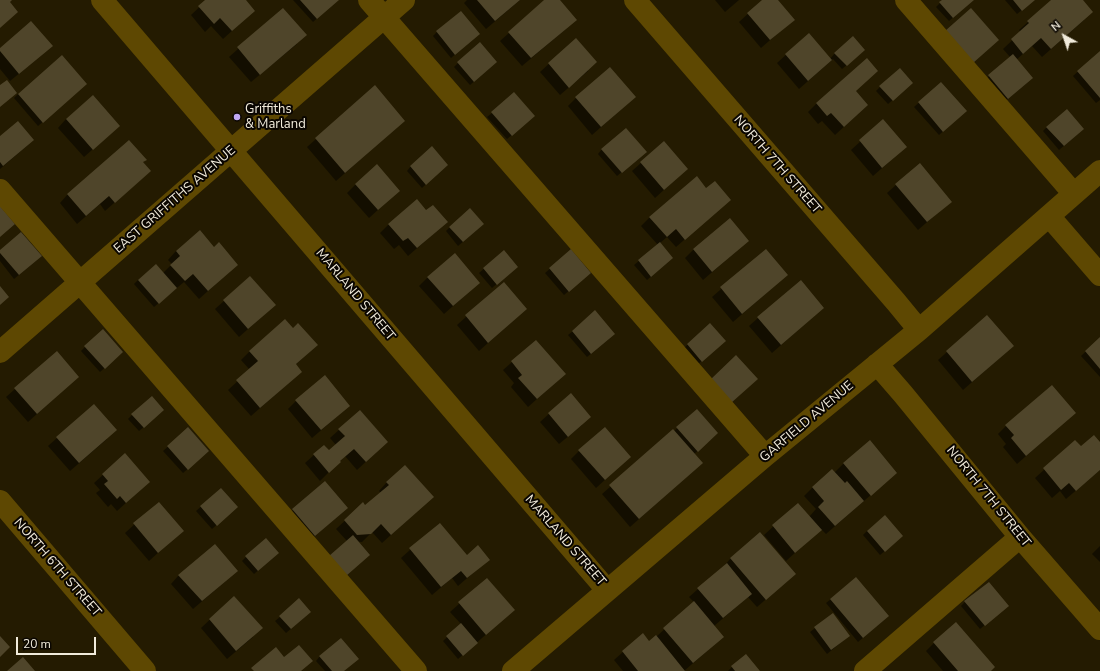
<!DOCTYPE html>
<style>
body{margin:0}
#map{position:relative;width:1100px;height:671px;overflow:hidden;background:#241b01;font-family:"Nunito Sans",sans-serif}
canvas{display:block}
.north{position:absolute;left:1044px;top:16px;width:40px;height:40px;-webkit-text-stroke:3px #0a0601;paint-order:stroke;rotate:320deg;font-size:11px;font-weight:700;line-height:16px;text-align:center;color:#f1ebdb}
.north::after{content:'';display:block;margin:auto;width:14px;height:18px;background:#f1ebdb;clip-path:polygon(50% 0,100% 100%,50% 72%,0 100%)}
.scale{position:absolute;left:16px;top:637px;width:80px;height:18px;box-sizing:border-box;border:2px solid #f1ebdb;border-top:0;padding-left:5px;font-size:12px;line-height:14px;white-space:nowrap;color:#f1ebdb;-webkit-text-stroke:3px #0a0601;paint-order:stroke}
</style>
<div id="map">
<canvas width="1100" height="671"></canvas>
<div class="north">N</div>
<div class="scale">20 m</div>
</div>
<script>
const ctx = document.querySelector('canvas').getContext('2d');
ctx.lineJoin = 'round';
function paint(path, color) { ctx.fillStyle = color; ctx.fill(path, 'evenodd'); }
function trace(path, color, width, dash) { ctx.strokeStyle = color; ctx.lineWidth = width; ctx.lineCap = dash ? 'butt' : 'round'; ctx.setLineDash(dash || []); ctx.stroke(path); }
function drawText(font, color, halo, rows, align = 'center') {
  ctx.font = font + ' "Nunito Sans",sans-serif'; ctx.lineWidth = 4; ctx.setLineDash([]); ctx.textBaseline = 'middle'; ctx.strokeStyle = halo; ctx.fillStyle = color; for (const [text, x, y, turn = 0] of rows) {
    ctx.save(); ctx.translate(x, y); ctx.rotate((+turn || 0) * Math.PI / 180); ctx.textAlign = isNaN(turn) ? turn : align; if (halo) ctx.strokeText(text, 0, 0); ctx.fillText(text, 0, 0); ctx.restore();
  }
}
const shadow = new Path2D(`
 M 207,0 L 245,0 L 245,19 L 223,39 L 211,26 L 205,32 L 191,15 Z
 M 293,0 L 338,0 L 313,22 Z
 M 467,0 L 520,0 L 486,29 L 464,3 Z
 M 546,0 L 558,0 L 567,28 L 522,66 L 500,41 Z
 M 715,0 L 739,0 L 725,12 Z
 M 763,0 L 777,0 L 793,20 L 761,48 L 739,22 Z
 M 943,0 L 973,0 L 949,21 L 936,7 Z
 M 1005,0 L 1034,0 L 1017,14 Z
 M 1053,0 L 1082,0 L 1084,20 L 1042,57 L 1032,46 L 1016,60 L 1028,82 L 1004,102 L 985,80 L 1011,58 L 1003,49 L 1021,32 L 1019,30 L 1028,22 Z
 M 283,9 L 297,44 L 251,82 L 229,57 Z
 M 437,32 L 479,34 L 451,58 L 433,36 Z
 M 809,34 L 830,59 L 835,53 L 860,54 L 842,69 L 833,59 L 799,89 L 777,63 Z
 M 576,39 L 588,71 L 560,95 L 540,72 Z
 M 0,49 L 43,54 L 10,81 L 0,69 Z
 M 1100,52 L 1100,100 L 1096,103 L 1073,76 Z
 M 458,63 L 492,66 L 470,85 L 454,67 Z
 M 941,83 L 961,115 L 939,135 L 914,107 Z
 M 375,87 L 404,121 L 336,181 L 307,147 Z
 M 880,87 L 908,87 L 888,104 L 876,91 Z
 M 82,88 L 38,126 L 14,98 L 18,94 Z
 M 855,91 L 859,113 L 835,135 L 822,121 L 818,124 L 808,112 L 817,103 Z
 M 635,97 L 592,135 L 568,106 L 576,98 Z
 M 492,113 L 530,120 L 507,139 L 487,117 Z
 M 66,119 L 110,134 L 84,157 L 58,128 Z
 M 883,121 L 906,147 L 873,176 L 851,150 Z
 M 1047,127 L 1079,133 L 1059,150 L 1043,131 Z
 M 0,137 L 29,144 L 0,169 Z
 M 602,149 L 641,156 L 617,176 L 598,154 Z
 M 142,163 L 150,171 L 105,211 L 100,204 L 77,224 L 60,203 L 68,194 Z
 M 641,163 L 678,177 L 655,198 L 632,171 Z
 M 411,166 L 442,169 L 422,188 L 407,171 Z
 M 356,184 L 390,199 L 369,218 L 347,193 Z
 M 896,185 L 950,202 L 918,230 L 887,193 Z
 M 706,190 L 730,200 L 676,247 L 667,237 L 660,243 L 668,262 L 647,280 L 634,265 L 658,245 L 641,226 L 650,217 Z
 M 426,211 L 447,222 L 408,256 L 399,245 L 394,249 L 380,233 L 389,224 Z
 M 450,227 L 479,228 L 458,246 L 446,231 Z
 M 748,241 L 703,280 L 685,258 L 694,249 Z
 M 214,248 L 237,265 L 199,299 L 184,282 L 154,307 L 134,284 L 138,280 L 163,273 L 172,264 L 168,260 L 176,251 Z
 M 766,250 L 778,283 L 733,322 L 712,297 Z
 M 0,251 L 37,260 L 14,279 L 0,261 Z
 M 571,251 L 585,277 L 564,295 L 545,273 Z
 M 503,252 L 512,271 L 492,288 L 479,273 Z
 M 428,277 L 470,291 L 444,314 L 419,286 Z
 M 504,283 L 526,309 L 479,351 L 457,325 Z
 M 224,301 L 275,305 L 239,337 L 215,309 Z
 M 823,308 L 772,353 L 749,326 L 758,318 Z
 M 987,317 L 1004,354 L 963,390 L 938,360 Z
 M 710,324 L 720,345 L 697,365 L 683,349 Z
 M 293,330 L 317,345 L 295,365 L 292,380 L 251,416 L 228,390 L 250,370 L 241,360 L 250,351 Z
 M 573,331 L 610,338 L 587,357 L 568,335 Z
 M 1100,338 L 1100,377 L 1081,356 Z
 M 536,341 L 556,382 L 528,407 L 511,387 L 514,383 L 503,370 Z
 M 85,347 L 118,356 L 100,372 L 81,351 Z
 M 57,352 L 78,377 L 28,422 L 6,397 Z
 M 571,394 L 582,425 L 559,444 L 540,422 Z
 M 296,401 L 340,414 L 312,438 L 288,409 Z
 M 360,411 L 387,442 L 357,470 L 345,456 L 320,481 L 305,463 L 324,446 L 328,452 L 336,445 L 330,438 Z
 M 697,411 L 713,437 L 694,454 L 702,463 L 630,527 L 602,494 Z
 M 1075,413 L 1017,464 L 1003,447 L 1006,444 L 998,434 L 1006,426 Z
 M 159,414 L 139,431 L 128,419 L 132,415 Z
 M 188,429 L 204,455 L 183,473 L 163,451 Z
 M 57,438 L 107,439 L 70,471 L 48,446 Z
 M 1075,442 L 1081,448 L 1100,444 L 1100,470 L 1066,499 L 1060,491 L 1052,498 L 1035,478 Z
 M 579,451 L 630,457 L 596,488 L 571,459 Z
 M 125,455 L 149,482 L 117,511 L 111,504 L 108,507 L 96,493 L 100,490 L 94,483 Z
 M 844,463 L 896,473 L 826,534 L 821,529 L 786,561 L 764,535 L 798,504 L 809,517 L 816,509 L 804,496 L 813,487 L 834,473 Z
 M 387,482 L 424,505 L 382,543 L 372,532 L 362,542 L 347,541 L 336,529 L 363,504 L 365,506 L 381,493 L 379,491 Z
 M 221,489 L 232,511 L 212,529 L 196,511 Z
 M 158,503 L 182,531 L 149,561 L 125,533 Z
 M 293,510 L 343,512 L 311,539 L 289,514 Z
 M 439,524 L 467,557 L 488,560 L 458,586 L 452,578 L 432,595 L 401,558 Z
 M 867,531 L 898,540 L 880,555 L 863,535 Z
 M 1100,546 L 1100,562 L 1092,554 Z
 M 246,557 L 274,557 L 254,574 L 242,561 Z
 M 731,558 L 786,582 L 757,607 L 748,597 L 714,626 L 714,645 L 684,671 L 623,671 L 614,660 L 642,635 L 649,642 L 656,637 L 694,602 L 689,597 L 723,567 Z
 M 179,575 L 228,579 L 193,609 L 171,584 Z
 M 487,579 L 514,610 L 458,659 L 443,641 L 461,624 L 450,612 Z
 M 234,597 L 253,637 L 227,659 L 201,628 Z
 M 831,599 L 884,620 L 858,642 L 826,603 Z
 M 965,602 L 1003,610 L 980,629 L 961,606 Z
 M 832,615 L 844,640 L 827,654 L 810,632 Z
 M 306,616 L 286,633 L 275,621 L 280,617 Z
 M 934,643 L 990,671 L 943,671 L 926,651 Z
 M 320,656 L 343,671 L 325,671 L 316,661 Z
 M 732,667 L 759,671 L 728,671 Z`);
const building = new Path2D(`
 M 0,0 L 12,0 L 10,2 L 18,12 L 0,28 Z
 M 205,0 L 246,0 L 255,11 L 232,31 L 220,18 L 214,24 L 198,6 Z
 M 300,0 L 339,0 L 317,19 Z
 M 477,0 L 520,0 L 495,21 Z
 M 544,0 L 560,0 L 577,20 L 531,58 L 508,32 Z
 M 762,0 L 778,0 L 795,20 L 770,40 L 747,13 Z
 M 942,0 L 974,0 L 953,18 L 939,2 Z
 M 1013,0 L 1035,0 L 1022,11 Z
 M 1051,0 L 1083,0 L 1093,12 L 1051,49 L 1041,38 L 1023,54 L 1011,39 L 1029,23 L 1027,21 Z
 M 283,8 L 307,35 L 260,75 L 237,47 Z
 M 971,8 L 999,40 L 973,63 L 945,31 Z
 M 461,11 L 480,34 L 455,55 L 436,31 Z
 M 31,21 L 53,46 L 19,74 L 0,51 L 0,48 Z
 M 809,33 L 832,60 L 808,81 L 785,54 Z
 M 853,36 L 865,50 L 847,66 L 834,53 Z
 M 576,38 L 597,62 L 569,88 L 548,63 Z
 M 480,42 L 497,62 L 474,82 L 457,62 Z
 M 1100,51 L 1100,98 L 1077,71 Z
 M 1013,54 L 1033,78 L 1008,99 L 988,75 Z
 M 62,55 L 87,84 L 43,123 L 18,94 Z
 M 867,58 L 878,71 L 856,91 L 868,105 L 844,127 L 831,113 L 827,116 L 816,103 Z
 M 610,67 L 636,97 L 601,127 L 575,97 Z
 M 900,68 L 913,83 L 893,101 L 879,86 Z
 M 7,80 L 17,93 L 0,107 L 0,85 Z
 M 941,82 L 967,111 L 943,132 L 918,102 Z
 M 375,85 L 405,121 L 345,173 L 315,138 Z
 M 514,92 L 535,116 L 512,136 L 491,112 Z
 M 93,95 L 120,126 L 93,150 L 66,119 Z
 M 1067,109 L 1084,129 L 1064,146 L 1046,127 Z
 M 883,119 L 907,147 L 882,168 L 859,140 Z
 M 18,121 L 34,140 L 3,166 L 0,162 L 0,136 Z
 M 626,128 L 647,152 L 622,173 L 601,149 Z
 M 129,140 L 147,160 L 143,162 L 151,171 L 115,203 L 109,196 L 86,216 L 67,194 Z
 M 664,141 L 688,169 L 664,190 L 640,162 Z
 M 432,146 L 448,165 L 426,185 L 410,166 Z
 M 920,163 L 952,202 L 927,222 L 895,184 Z
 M 377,164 L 400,191 L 378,210 L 355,184 Z
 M 697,176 L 706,188 L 715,181 L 731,200 L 685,240 L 676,229 L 667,237 L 649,217 Z
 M 417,199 L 426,210 L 433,205 L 448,222 L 417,248 L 408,238 L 403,241 L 388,224 Z
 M 0,206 L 15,224 L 0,237 Z
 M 470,208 L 484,224 L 463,242 L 449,227 Z
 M 730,218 L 749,241 L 712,272 L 693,249 Z
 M 200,230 L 214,247 L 219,242 L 238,265 L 208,291 L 193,274 L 185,281 L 170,265 L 180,256 L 176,251 Z
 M 21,232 L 42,256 L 19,275 L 0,253 L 0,250 Z
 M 660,242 L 673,258 L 651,277 L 638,260 Z
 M 571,249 L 591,273 L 569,292 L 549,268 Z
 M 766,249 L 788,275 L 742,314 L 720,287 Z
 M 504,250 L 518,267 L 497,285 L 483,268 Z
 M 455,253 L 480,283 L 453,306 L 427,277 Z
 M 156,264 L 177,288 L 159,304 L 138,280 Z
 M 250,276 L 276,305 L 248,329 L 223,300 Z
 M 801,280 L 824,308 L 781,345 L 757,317 Z
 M 504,282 L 527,309 L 488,343 L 465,315 Z
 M 0,286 L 9,297 L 0,305 Z
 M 595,310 L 615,334 L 591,354 L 572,331 Z
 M 987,315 L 1014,346 L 972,382 L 946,351 Z
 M 285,319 L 293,328 L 298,323 L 318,345 L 296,364 L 302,372 L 260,408 L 236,380 L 258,361 L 249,351 Z
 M 710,323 L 726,341 L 702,362 L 687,344 Z
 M 103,329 L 123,352 L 105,369 L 84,346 Z
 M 1100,337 L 1100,369 L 1085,351 Z
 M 536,340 L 566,374 L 537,399 L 518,378 L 522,375 L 511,361 Z
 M 57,351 L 79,377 L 37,414 L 14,388 Z
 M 736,355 L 758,379 L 731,403 L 710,380 Z
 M 325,375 L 350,406 L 321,430 L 295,400 Z
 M 1052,385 L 1076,413 L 1026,456 L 1011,438 L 1014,435 L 1005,425 Z
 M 571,393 L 591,417 L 568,437 L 548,413 Z
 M 152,396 L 164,410 L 144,428 L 131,414 Z
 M 94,404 L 117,430 L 79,463 L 56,437 Z
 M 697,409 L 718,433 L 698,452 L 676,427 Z
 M 360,410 L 388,442 L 366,462 L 354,449 L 340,461 L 341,462 L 329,473 L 313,454 L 324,445 L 329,450 L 345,436 L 338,429 Z
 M 188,427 L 209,451 L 188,470 L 167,446 Z
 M 605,427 L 631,457 L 605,480 L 578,450 Z
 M 673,429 L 703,463 L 639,519 L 609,485 Z
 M 1094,435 L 1100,442 L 1100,470 L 1076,491 L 1069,483 L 1061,490 L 1043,468 L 1075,440 L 1081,446 Z
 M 870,440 L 897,473 L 871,496 L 843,463 Z
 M 125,453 L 150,482 L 126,503 L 120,496 L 117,499 L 104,484 L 108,481 L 102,474 Z
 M 405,465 L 434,497 L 391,535 L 381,524 L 371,534 L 357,535 L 344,520 L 363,502 L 365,505 L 389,485 L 386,482 Z
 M 832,469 L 845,483 L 847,481 L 864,501 L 835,526 L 818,507 L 824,501 L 812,487 Z
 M 325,481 L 348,508 L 315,536 L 292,509 Z
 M 221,488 L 238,507 L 217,526 L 200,506 Z
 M 159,502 L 184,531 L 158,553 L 133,523 Z
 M 798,503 L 822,530 L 795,553 L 772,525 Z
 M 885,515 L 903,536 L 885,552 L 867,531 Z
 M 440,523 L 467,555 L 478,545 L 490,560 L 467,578 L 461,571 L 441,587 L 409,548 Z
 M 760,532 L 796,574 L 766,600 L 730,558 Z
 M 353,535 L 370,555 L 346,576 L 329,556 Z
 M 266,538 L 279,553 L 258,571 L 245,556 Z
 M 215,544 L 238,571 L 202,601 L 178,575 Z
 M 727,563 L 752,594 L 723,618 L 697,588 Z
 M 856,577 L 889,616 L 863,638 L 830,599 Z
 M 487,578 L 515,610 L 486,635 L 458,602 Z
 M 989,582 L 1009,606 L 985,626 L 964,601 Z
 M 234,596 L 263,628 L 236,651 L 209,619 Z
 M 299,598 L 311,612 L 291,629 L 279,616 Z
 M 694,601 L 724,637 L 693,663 L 663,628 Z
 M 833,613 L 850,636 L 831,650 L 814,627 Z
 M 956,622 L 995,667 L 991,671 L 958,671 L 933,642 Z
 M 461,623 L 478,643 L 463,656 L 446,636 Z
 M 643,633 L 649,641 L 656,635 L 685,671 L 638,671 L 622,651 Z
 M 0,636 L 10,647 L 0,657 Z
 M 341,638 L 359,659 L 344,671 L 332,671 L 319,656 Z
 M 299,645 L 313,661 L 301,671 L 254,671 L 251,668 L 276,647 L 284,657 Z
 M 746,654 L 760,671 L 735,671 L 731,666 Z
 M 23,657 L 35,671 L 7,671 Z`);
const minor = new Path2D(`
 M 102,0 L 607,590
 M 369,0 L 765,456
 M 635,0 L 896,302 L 919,330
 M 906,0 L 1074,194
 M 0,190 L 416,671
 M 1049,216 L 1100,275
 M 0,352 L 404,0
 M 877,364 L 903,394 L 1020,537 L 1100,629
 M 0,501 L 145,671
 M 513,671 L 765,456 L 919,330 L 1100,171
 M 865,671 L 1020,537`);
const markers = [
 [237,117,4,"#c0a8f3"]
];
const poiNames = [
 ["Griffiths",245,110],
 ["& Marland",245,125]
];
const streetNames = [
 ["NORTH 7TH STREET",777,165,49],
 ["EAST GRIFFITHS AVENUE",175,200,-41],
 ["MARLAND STREET",355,295,50],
 ["GARFIELD AVENUE",807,422,-40],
 ["NORTH 7TH STREET",988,497,51],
 ["MARLAND STREET",565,541,49],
 ["NORTH 6TH STREET",57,568,49]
];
paint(shadow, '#0007');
paint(building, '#4f452a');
trace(minor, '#5e4802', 22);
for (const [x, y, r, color] of markers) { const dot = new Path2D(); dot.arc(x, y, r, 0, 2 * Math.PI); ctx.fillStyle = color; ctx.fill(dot); trace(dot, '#0a0601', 1.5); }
drawText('13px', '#f1ebdb', '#0a0601', poiNames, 'left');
drawText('13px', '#f1ebdb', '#0a0601', streetNames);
</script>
